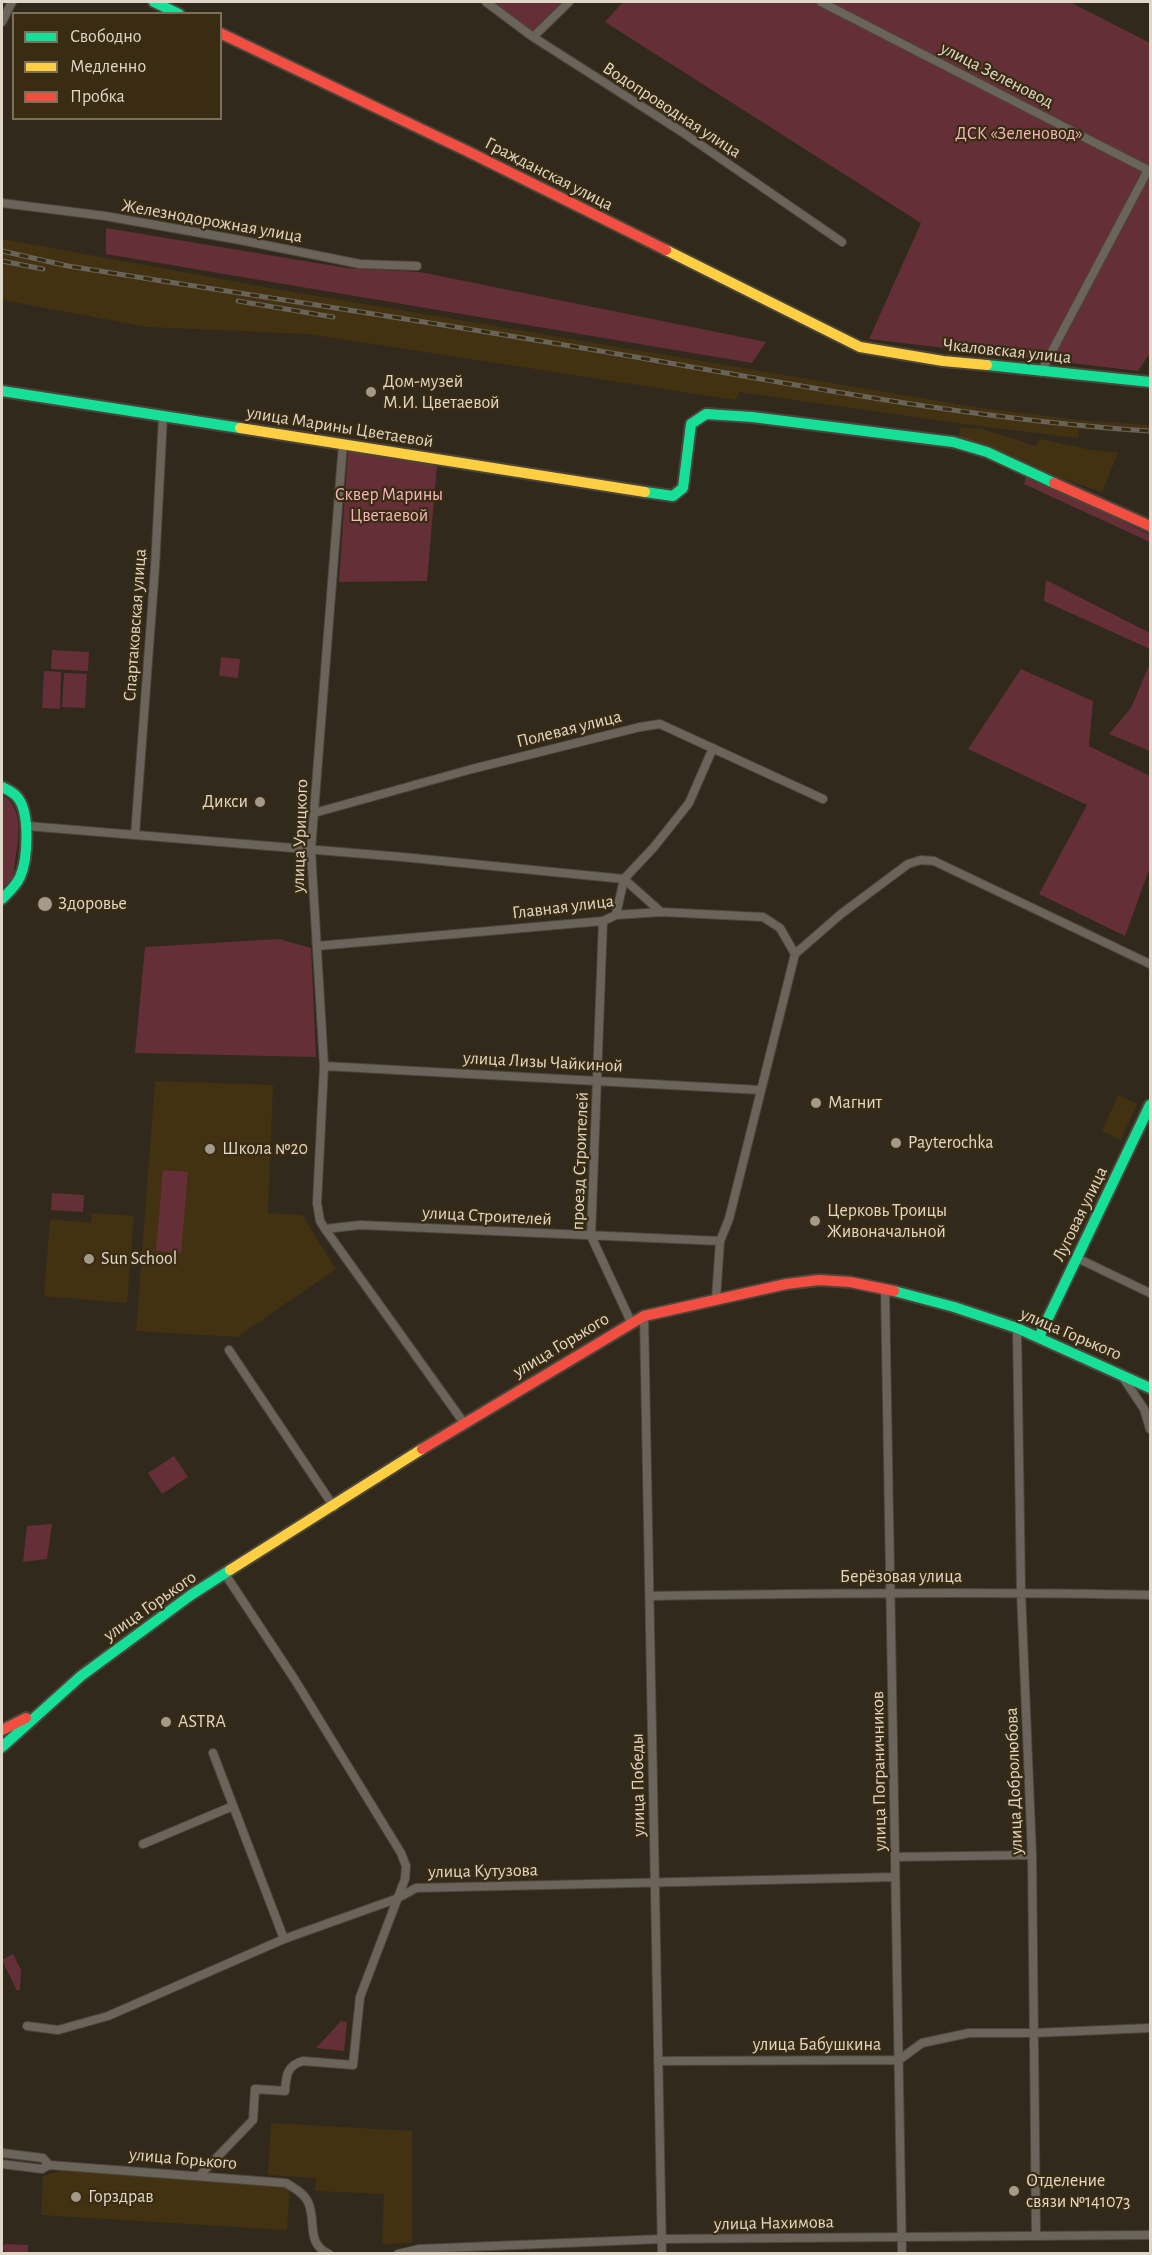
<!DOCTYPE html>
<meta charset="utf-8">
<style>
body{margin:0}
#map{position:relative;width:1152px;height:2255px;overflow:hidden;background:#31291b;font-family:"Alegreya Sans",sans-serif}
canvas{display:block}
.frame{position:absolute;inset:0;border:3px solid #e0d7c8;pointer-events:none}
.legend{position:absolute;left:12px;top:12px;width:210px;height:108px;box-sizing:border-box;background:#3a2c12;border:2px solid #7c705b;margin:0;padding:8px 10px;list-style:none;font-size:18px;color:#e0d7c8}
.legend li{display:flex;align-items:center;gap:12px;height:30px}
.legend b{width:30px;border:2px solid #7c705b}
</style>
<div id="map">
<canvas width="1152" height="2255"></canvas>
<div class="frame"></div>
<ul class="legend">
<li><b style="height:8px;background:#16e098"></b>Свободно</li>
<li><b style="height:8px;background:#ffcf43"></b>Медленно</li>
<li><b style="height:8px;background:#f24e42"></b>Пробка</li>
</ul>
</div>
<script>
const ctx = document.querySelector('canvas').getContext('2d');
ctx.lineJoin = 'round';
function paint(path, color) { ctx.fillStyle = color; ctx.fill(path, 'evenodd'); }
function trace(path, color, width, dash) { ctx.strokeStyle = color; ctx.lineWidth = width; ctx.lineCap = dash ? 'butt' : 'round'; ctx.setLineDash(dash || []); ctx.stroke(path); }
function drawText(font, color, halo, rows, align = 'center') {
  ctx.font = font + ' "Alegreya Sans",sans-serif'; ctx.lineWidth = 4.5; ctx.setLineDash([]); ctx.textBaseline = 'middle'; ctx.strokeStyle = halo; ctx.fillStyle = color; for (const [text, x, y, turn = 0] of rows) {
    ctx.save(); ctx.translate(x, y); ctx.rotate((+turn || 0) * Math.PI / 180); ctx.textAlign = isNaN(turn) ? turn : align; if (halo) ctx.strokeText(text, 0, 0); ctx.fillText(text, 0, 0); ctx.restore();
  }
}
const built = new Path2D(`
 M 2,239 L 270,288 L 974,407 L 1079,420 L 1150,425 L 1150,434 L 1079,429 L 1078,438 L 971,425 L 739,392 L 736,400 L 308,334 L 148,327 L 2,300 Z
 M 960,427 L 983,429 L 1036,446 L 1040,439 L 1092,450 L 1118,453 L 1102,492 L 958,442 Z
 M 155,1081 L 273,1085 L 268,1213 L 302,1215 L 336,1269 L 237,1337 L 136,1331 Z
 M 1118,1095 L 1137,1104 L 1121,1140 L 1102,1131 Z
 M 92,1213 L 134,1216 L 127,1303 L 44,1296 L 50,1219 L 91,1223 Z
 M 271,2123 L 412,2131 L 412,2243 L 382,2244 L 384,2194 L 315,2191 L 316,2178 L 268,2175 Z
 M 67,2169 L 290,2187 L 287,2230 L 41,2215 L 43,2176 Z`);
const green = new Path2D(`
 M 494,2 L 562,2 L 532,31 Z
 M 623,2 L 1070,2 L 1150,43 L 1150,353 L 1138,371 L 869,339 L 921,223 L 605,22 Z
 M 106,228 L 347,268 L 420,272 L 766,342 L 752,363 L 106,254 Z
 M 348,450 L 437,465 L 427,581 L 339,582 Z
 M 1027,474 L 1150,535 L 1150,542 L 1024,484 Z
 M 1046,580 L 1150,633 L 1150,649 L 1044,601 Z
 M 52,650 L 89,652 L 88,671 L 51,669 Z
 M 221,657 L 240,659 L 238,678 L 219,676 Z
 M 1150,663 L 1150,751 L 1109,734 L 1131,708 Z
 M 1021,669 L 1093,701 L 1089,746 L 1150,776 L 1150,867 L 1125,936 L 1039,894 L 1087,805 L 968,749 Z
 M 44,671 L 61,672 L 60,709 L 42,708 Z
 M 64,673 L 87,674 L 85,708 L 62,707 Z
 M 2,795 C 28,809 16,847 14,871 L 12,879 L 2,888 Z
 M 279,939 L 311,948 L 316,1057 L 135,1053 L 145,947 Z
 M 163,1170 L 188,1172 L 181,1253 L 156,1251 Z
 M 52,1193 L 84,1195 L 83,1212 L 51,1210 Z
 M 174,1456 L 188,1477 L 162,1494 L 148,1473 Z
 M 52,1524 L 47,1559 L 23,1562 L 27,1526 Z
 M 13,1954 L 21,1970 L 20,1989 L 17,1991 L 2,1960 Z
 M 341,2021 L 347,2022 L 344,2051 L 316,2048 Z
 M 5,2244 L 28,2245 L 28,2253 L 6,2253 L 2,2248 Z`);
const street = new Path2D(`
 M 486,2 L 533,37 L 682,132 L 842,242
 M 821,2 L 1148,170 L 1041,372
 M 2,22 L 12,2
 M 533,37 L 569,2
 M 2,203 L 105,216 L 240,240 L 360,264 L 417,266
 M 343,443 L 311,850 L 324,1066 L 317,1203 L 320,1221 L 325,1229 L 464,1423
 M 314,813 L 472,769 L 640,727 L 660,724 L 823,799
 M 27,826 L 402,857 L 624,879 L 661,912
 M 135,835 L 155,567 L 163,416
 M 616,915 L 624,879 L 654,847 L 689,803 L 713,748
 M 603,921 L 591,1236 L 631,1322
 M 317,946 L 603,921 L 616,915 L 661,912 L 763,917 L 780,928 L 795,954
 M 324,1066 L 760,1090
 M 325,1229 L 360,1225 L 720,1241
 M 1077,1258 L 1150,1293
 M 885,1288 L 902,2254
 M 716,1299 L 720,1241 L 729,1219 L 795,954 L 841,914 L 908,864 L 921,860 L 934,861 L 1150,964
 M 644,1316 L 662,2254
 M 1017,1328 L 1021,1592 L 1032,1855 L 1036,2234
 M 229,1350 L 334,1507
 M 1122,1376 L 1144,1409 L 1150,1429
 M 651,1596 C 818,1593 984,1591 1150,1595
 M 213,1753 L 284,1939
 M 143,1844 L 233,1806
 M 895,1857 L 1032,1855
 M 27,2026 L 58,2030 L 108,2016 L 284,1939 L 396,1899 L 416,1888 L 895,1877
 M 658,2061 L 899,2060 L 922,2043 L 969,2033 L 1034,2033 L 1150,2028
 M 2,2153 L 43,2158 L 49,2165
 M 2,2164 L 42,2169 L 49,2165 L 286,2183 C 294,2188 304,2193 308,2202 C 317,2221 305,2243 329,2254
 M 199,2176 L 253,2120 L 255,2089 L 285,2091 C 286,2076 287,2065 303,2061 L 353,2065 L 360,1997 L 405,1879 L 406,1866 L 401,1853 L 295,1680 L 225,1574
 M 398,2254 L 419,2249 L 662,2239 L 1150,2235`);
const fast = new Path2D(`
 M 154,2 L 179,14
 M 987,365 L 1150,382
 M 2,391 L 240,428
 M 645,492 L 673,496 L 683,488 L 691,424 L 706,414 L 752,417 L 953,442 L 987,452 L 1054,483
 M 2,787 C 8,790 14,792 18,798 C 30,813 28,859 20,877 C 16,886 9,892 2,899
 M 894,1291 L 954,1307 L 1017,1328 L 1150,1388
 M 1039,1337 L 1150,1105
 M 2,1747 L 81,1676 L 191,1595 L 230,1570`);
const slow = new Path2D(`
 M 666,250 L 860,347 L 943,361 L 987,365
 M 240,428 L 645,492
 M 230,1570 L 422,1449`);
const jam = new Path2D(`
 M 220,33 L 467,151 L 666,250
 M 1054,483 L 1150,526
 M 422,1449 L 644,1316 L 786,1284 L 819,1280 L 850,1282 L 894,1291
 M 2,1730 L 26,1718`);
const rail = new Path2D(`
 M 2,251 L 68,266 C 248,295 427,321 606,352 C 787,383 967,419 1150,431
 M 2,261 L 43,269
 M 238,301 L 333,317`);
const markers = [
 [371,392,6,"#a39a8b"],
 [260,802,6,"#a39a8b"],
 [45,904,8,"#a39a8b"],
 [816,1103,6,"#a39a8b"],
 [896,1143,6,"#a39a8b"],
 [210,1149,6,"#a39a8b"],
 [815,1221,6,"#a39a8b"],
 [89,1259,6,"#a39a8b"],
 [166,1722,6,"#a39a8b"],
 [1014,2191,6,"#a39a8b"],
 [76,2197,6,"#a39a8b"]
];
const streetNames = [
 ["улица Зеленовод",997,75,27],
 ["Водопроводная улица",672,110,33],
 ["Гражданская улица",549,174,27],
 ["Железнодорожная улица",212,221,10],
 ["Чкаловская улица",1007,351,6],
 ["улица Марины Цветаевой",340,427,9],
 ["Спартаковская улица",135,625,-86],
 ["Полевая улица",569,729,-14],
 ["улица Урицкого",300,836,-88],
 ["Главная улица",563,907,-7],
 ["улица Лизы Чайкиной",543,1062,3],
 ["проезд Строителей",580,1161,-88],
 ["Луговая улица",1080,1214,-64],
 ["улица Строителей",487,1216,3],
 ["улица Горького",1071,1334,23],
 ["улица Горького",561,1345,-31],
 ["Берёзовая улица",901,1577],
 ["улица Горького",150,1606,-35],
 ["улица Пограничников",879,1771,-91],
 ["улица Добролюбова",1014,1781,-92],
 ["улица Победы",638,1785,-91],
 ["улица Кутузова",483,1871,-1],
 ["улица Бабушкина",817,2045],
 ["улица Горького",183,2159,5],
 ["улица Нахимова",774,2223,-1]
];
const parkNames = [
 ["ДСК «Зеленовод»",1019,134],
 ["Сквер Марины",389,495],
 ["Цветаевой",389,516]
];
const poiNames = [
 ["Дом-музей",383,382],
 ["М.И. Цветаевой",383,403],
 ["Дикси",248,802,"right"],
 ["Здоровье",58,904],
 ["Магнит",828,1103],
 ["Payterochka",908,1143],
 ["Школа №20",222,1149],
 ["Церковь Троицы",827,1211],
 ["Живоначальной",827,1232],
 ["Sun School",101,1259],
 ["ASTRA",178,1722],
 ["Отделение",1026,2181],
 ["связи №141073",1026,2202],
 ["Горздрав",88,2197]
];
paint(built, '#423212');
paint(green, '#652f37');
trace(street, '#4c453a', 10);
trace(fast, '#4c453a', 14);
trace(slow, '#4c453a', 14);
trace(jam, '#4c453a', 14);
trace(street, '#6b645a', 8);
trace(fast, '#16e098', 10);
trace(slow, '#ffcf43', 10);
trace(jam, '#f24e42', 10);
trace(rail, '#696459', 5);
trace(rail, '#3a2c12', 3, [9]);
for (const [x, y, r, color] of markers) { const dot = new Path2D(); dot.arc(x, y, r, 0, 2 * Math.PI); ctx.fillStyle = color; ctx.fill(dot); trace(dot, '#3a2c12', 2); }
drawText('18px', '#e0d7c8', '#3a2c12', streetNames);
drawText('18px', '#f4b6bd', '#3a2c12', parkNames);
drawText('18px', '#e0d7c8', '#3a2c12', poiNames, 'left');
</script>
